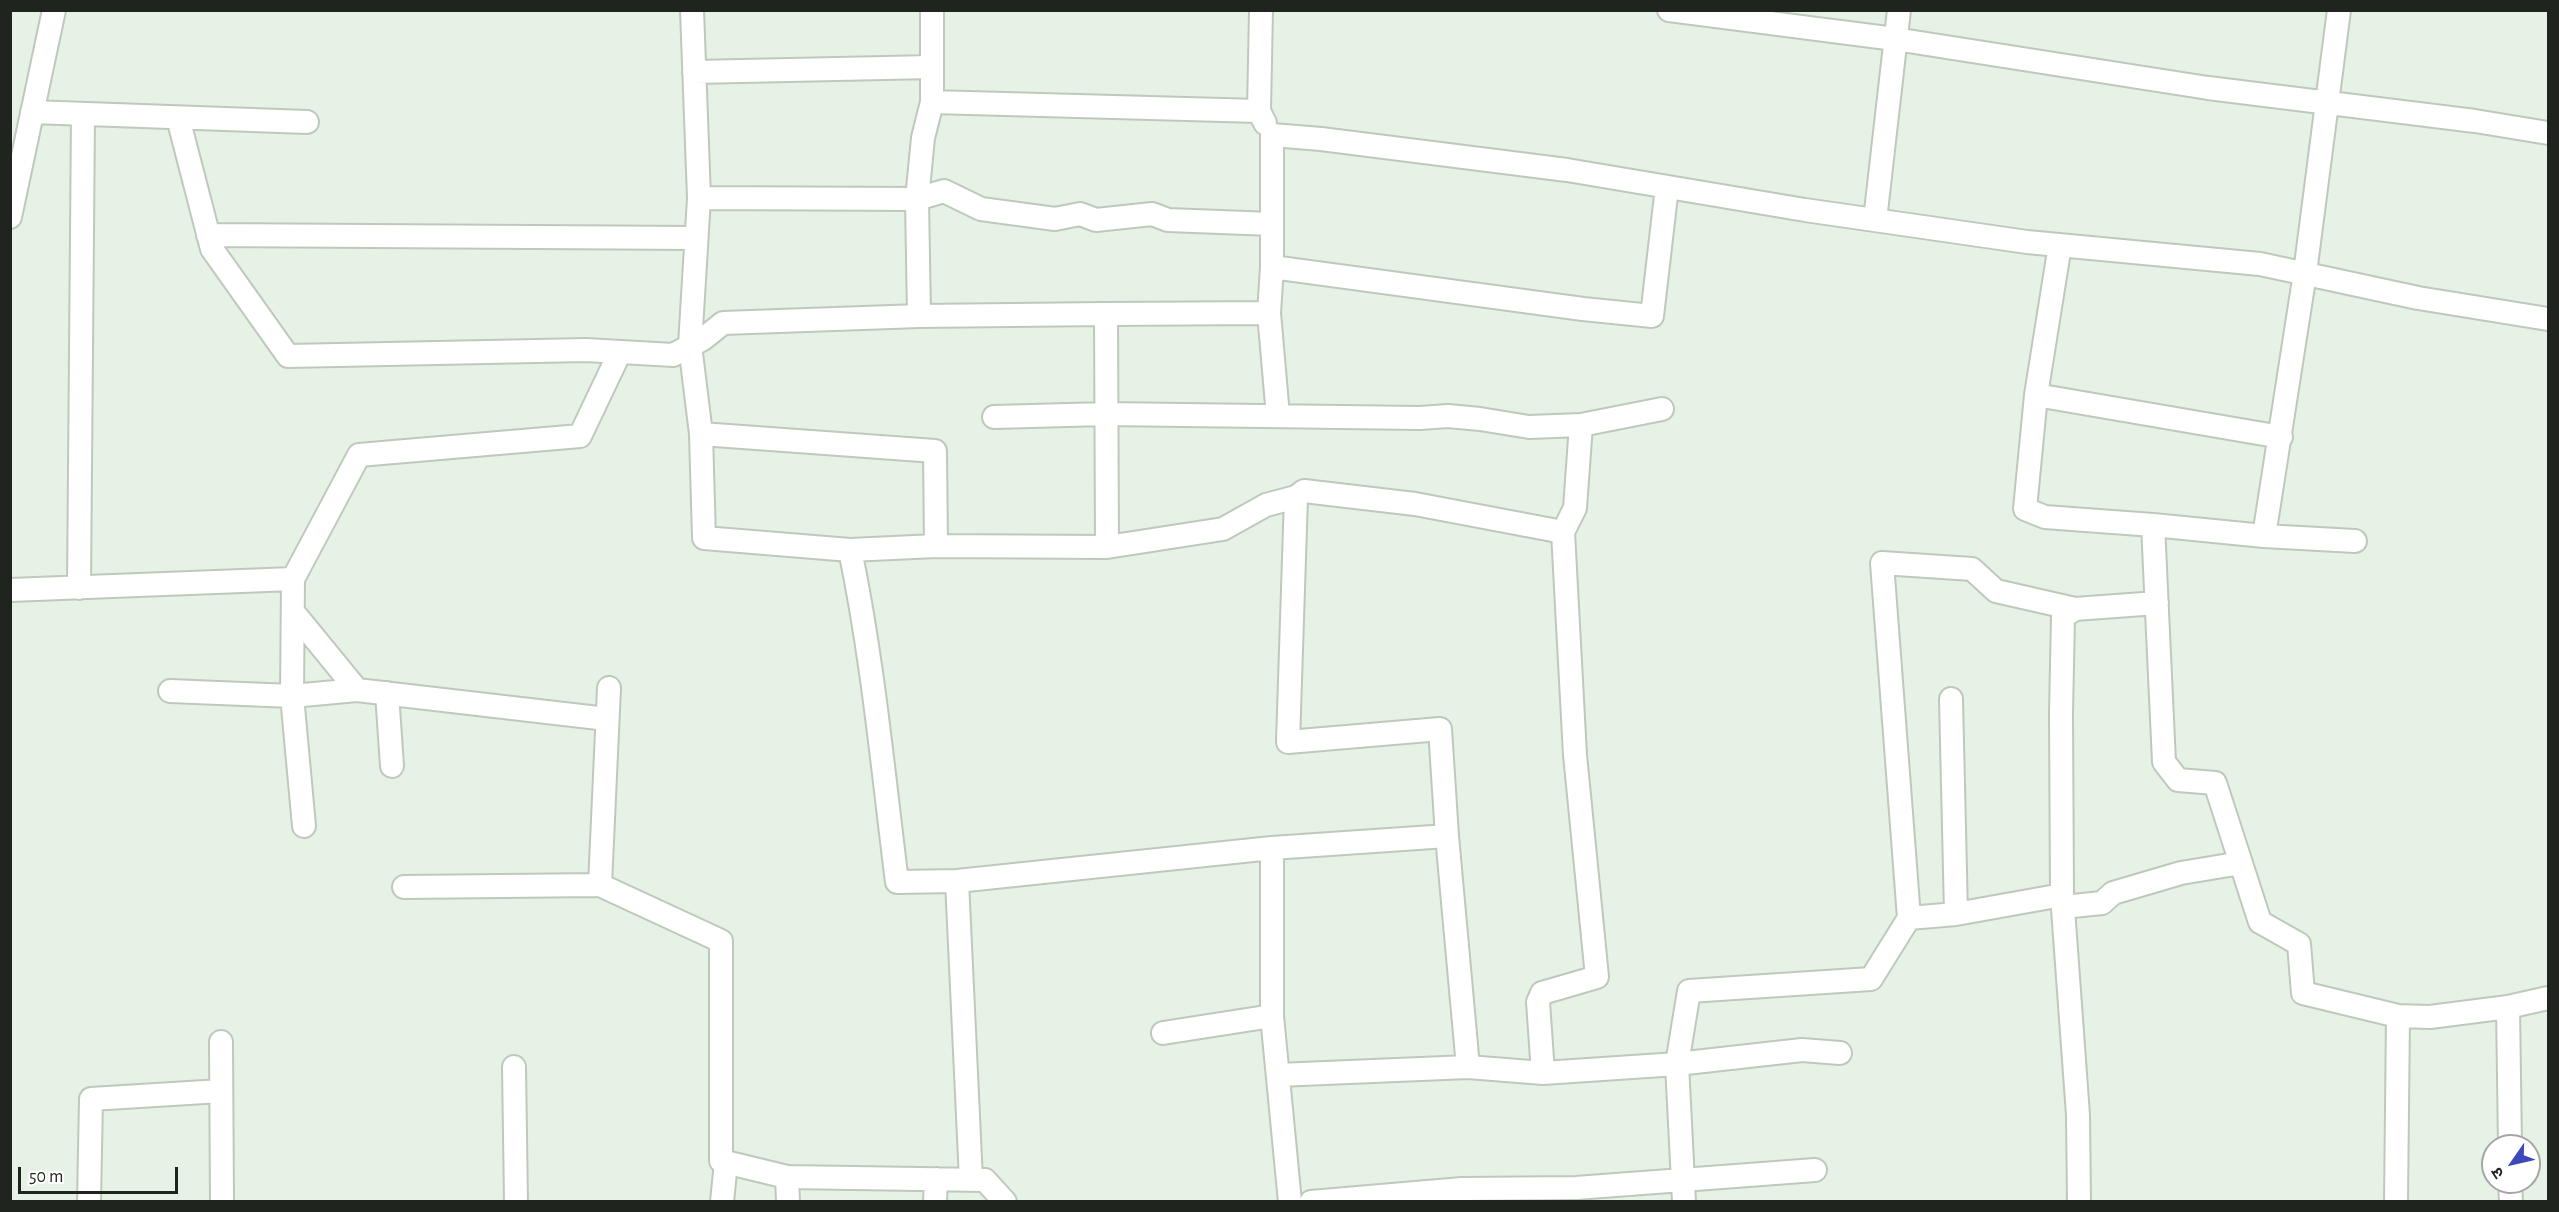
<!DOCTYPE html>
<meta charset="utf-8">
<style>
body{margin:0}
#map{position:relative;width:2559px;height:1212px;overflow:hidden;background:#e7f2e6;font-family:"Alegreya Sans","Noto Sans Devanagari",sans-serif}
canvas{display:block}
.frame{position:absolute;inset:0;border:12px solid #20241f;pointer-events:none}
.north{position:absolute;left:2481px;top:1134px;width:60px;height:60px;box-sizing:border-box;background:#fff;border:2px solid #a6a7a5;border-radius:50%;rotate:236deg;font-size:16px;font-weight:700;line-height:24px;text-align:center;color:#20241f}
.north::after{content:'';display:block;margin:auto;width:21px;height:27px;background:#3d48bb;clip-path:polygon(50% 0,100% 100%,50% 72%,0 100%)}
.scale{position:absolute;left:18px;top:1167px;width:160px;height:27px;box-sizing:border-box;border:3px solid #20241f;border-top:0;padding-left:8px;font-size:18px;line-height:21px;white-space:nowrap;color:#20241f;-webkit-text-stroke:4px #fff;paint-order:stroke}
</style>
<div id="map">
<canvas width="2559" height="1212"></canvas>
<div class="frame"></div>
<div class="north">उ</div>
<div class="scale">50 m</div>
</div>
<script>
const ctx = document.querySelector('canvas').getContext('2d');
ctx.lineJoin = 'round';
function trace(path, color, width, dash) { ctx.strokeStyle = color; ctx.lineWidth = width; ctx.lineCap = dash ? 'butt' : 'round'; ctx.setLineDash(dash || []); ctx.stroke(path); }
const minor = new Path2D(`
 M 692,10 L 699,198 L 690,345 L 701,434
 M 1261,10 L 1259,111 L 1265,123
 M 1669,10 L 1895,39 L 2208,88 L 2475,121 L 2548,133
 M 694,72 L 932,67
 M 932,102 L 1259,111
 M 32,112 L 307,122
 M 178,118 L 212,249 L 288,356 L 586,350 L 673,355 L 703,339 L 723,323 L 919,316 L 1106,314
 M 1667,187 L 1652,316 L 1583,309 L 1272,267 L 1272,135 L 1321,139 L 1567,170 L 1805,210 L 2027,242 L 2260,264 L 2418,298 L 2548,319
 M 699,198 L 917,199 L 944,191 L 981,209 L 1055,219 L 1080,214 L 1096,220 L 1152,214 L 1168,220 L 1272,224
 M 10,217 L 54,10
 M 1875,220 L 1899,10
 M 208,235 L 696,238
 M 2060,245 L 2036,395 L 2025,509 L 2045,517 L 2153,525
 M 1272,267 L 1269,313 L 1106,314 L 1107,547 L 1223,529 L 1266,505 L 1296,497
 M 1269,313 L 1278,416
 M 919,316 L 917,199 L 923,138 L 932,102 L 932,10
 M 2036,395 L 2281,437
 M 994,417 L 1105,414 L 1420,418 L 1448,416 L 1480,419 L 1529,427 L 1581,425 L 1662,409
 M 1563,532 L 1575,508 L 1581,425
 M 2264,536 L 2305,273 L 2339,10
 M 2355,541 L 2264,536 L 2153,525 L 2164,762 L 2178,780 L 2215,783 L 2260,922 L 2299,944 L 2303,993 L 2398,1016
 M 936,546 L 935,451 L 701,434 L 704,538 L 850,550 L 936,546 L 1107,547
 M 850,550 C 873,660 883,772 897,882 L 957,881 L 1272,848
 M 79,588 L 83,114
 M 10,590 L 293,579
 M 294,613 L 357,690
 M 609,688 L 600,885 L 721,941 L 721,1161 L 787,1177
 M 170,691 L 292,696 L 357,690 L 607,719
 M 387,693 L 392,766
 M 1951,699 L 1956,914 L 2062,895 L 2078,1115 L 2079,1202
 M 304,826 L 292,696 L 293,579 L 359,455 L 580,436 L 620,352
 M 1447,836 L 1440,729 L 1288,742 L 1296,497 L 1304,491 L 1415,504 L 1563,532 L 1575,755 L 1597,977 L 1542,993 L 1538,1002 L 1543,1073
 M 957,881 L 971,1180
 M 404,887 L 600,885
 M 2062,895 L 2061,713 L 2063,617 L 2075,609 L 2157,603
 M 2063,907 L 2102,903 L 2113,893 L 2181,873 L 2241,863
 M 1909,918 L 1882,563 L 1972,569 L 1996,591 L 2075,609
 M 2508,1007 L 2548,998
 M 1163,1033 L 1272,1016
 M 221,1042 L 222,1202
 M 514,1067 L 516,1202
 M 1468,1067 L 1543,1073 L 1677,1064 L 1802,1050 L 1840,1053
 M 1278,1075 L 1468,1067 L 1447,836 L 1272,848 L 1272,1016 L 1290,1202
 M 2510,1182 L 2511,1202
 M 89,1202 L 91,1099 L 221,1091
 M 722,1202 L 726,1162
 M 788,1202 L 787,1177 L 985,1180 L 1005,1202
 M 935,1202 L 936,1179
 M 1311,1202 L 1462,1189 L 1576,1188 L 1815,1170
 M 1684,1202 L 1677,1064 L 1689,991 L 1871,979 L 1909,918 L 1956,914
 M 2396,1202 L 2398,1016 L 2430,1017 L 2508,1007 L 2510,1146`);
trace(minor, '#bec9bc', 26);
trace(minor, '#fff', 22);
</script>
